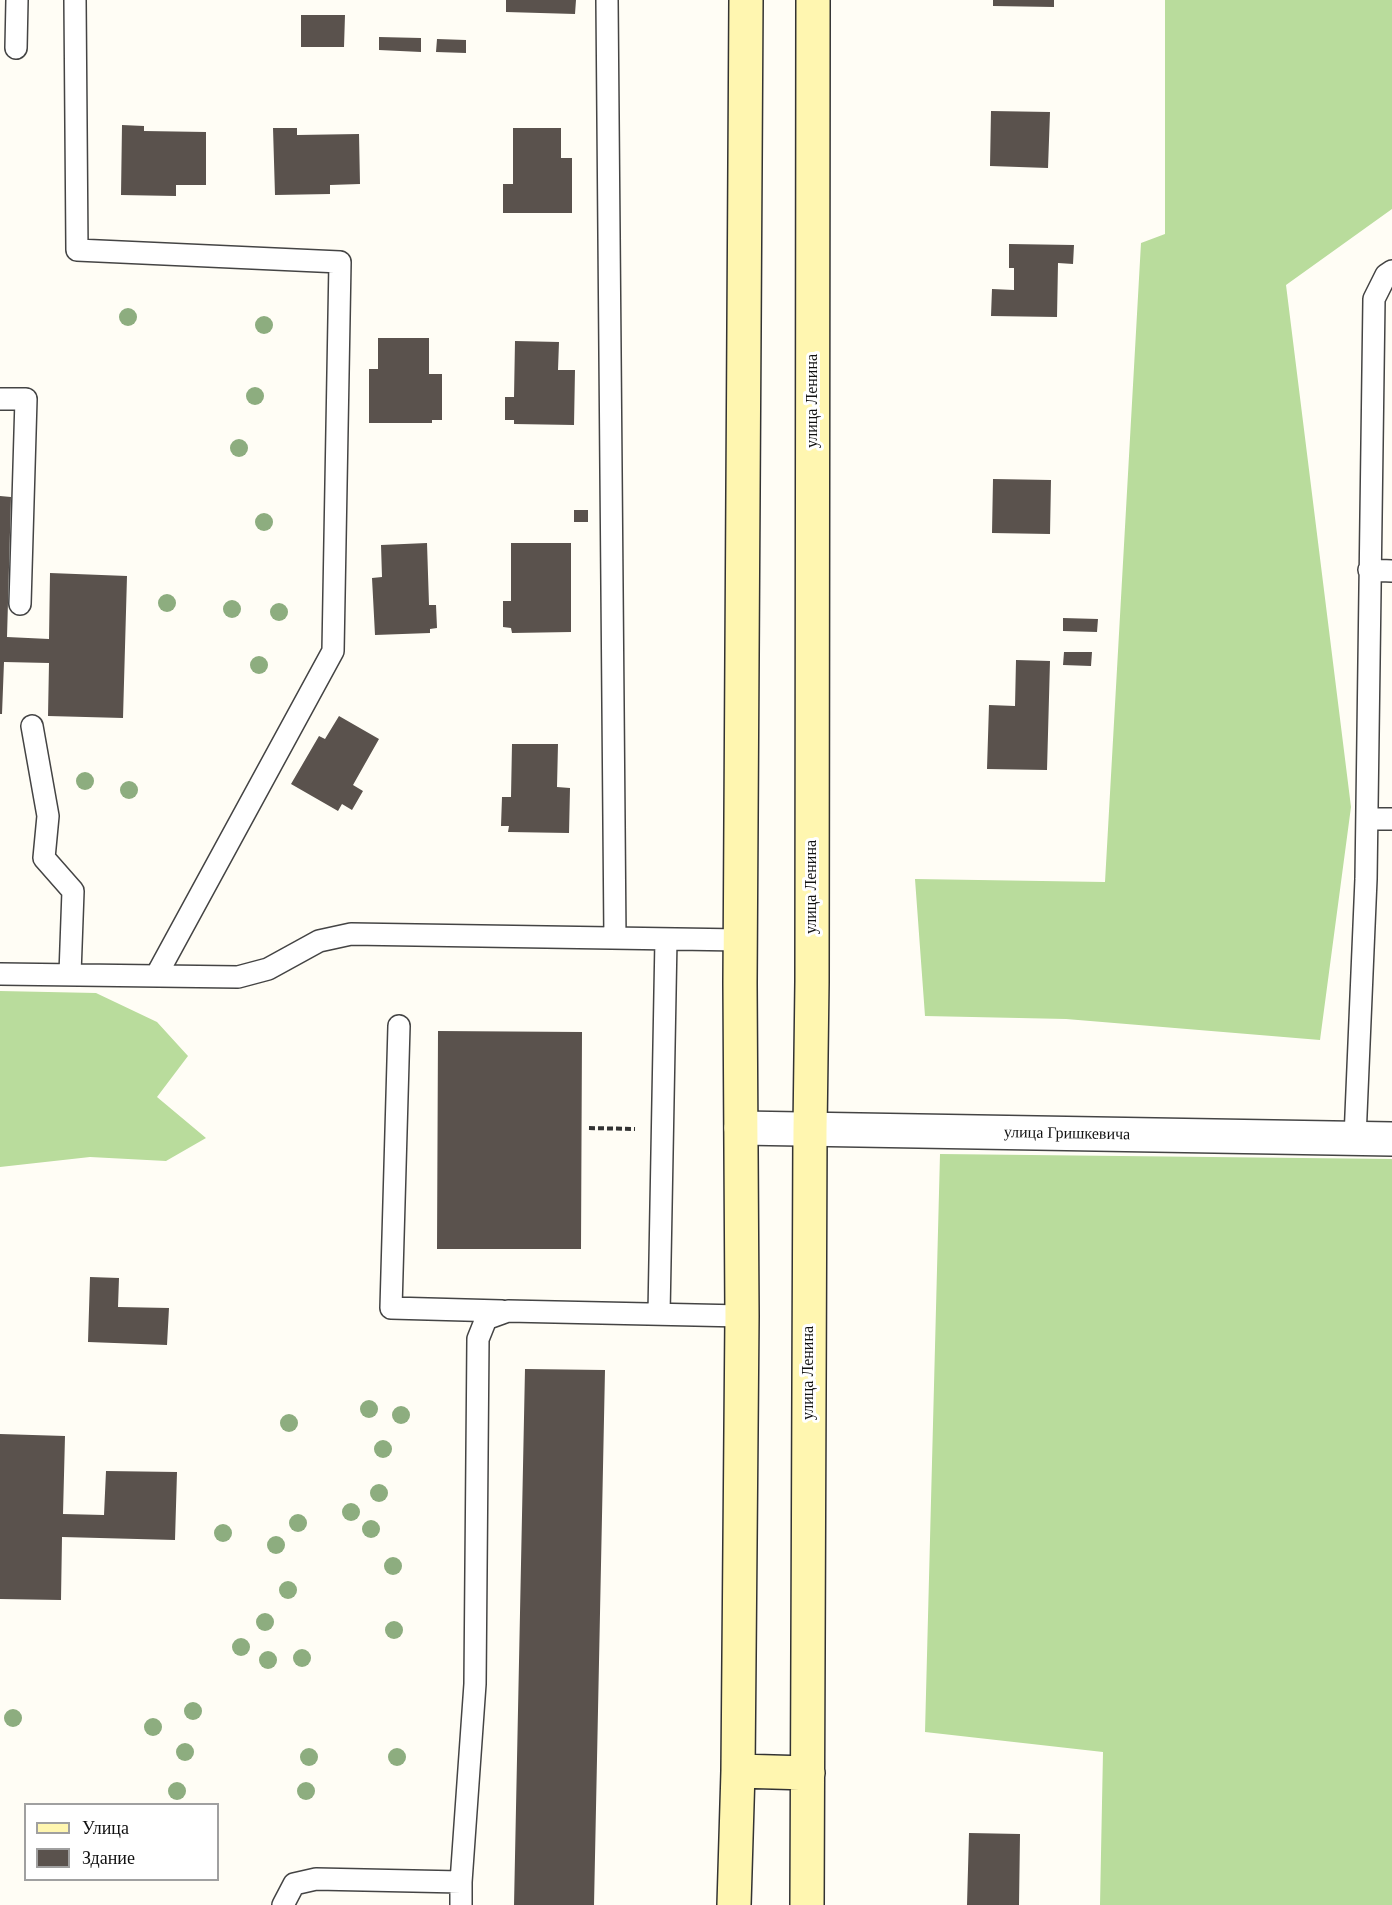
<!DOCTYPE html>
<meta charset="utf-8">
<style>
body{margin:0}
#map{position:relative;width:1392px;height:1905px;overflow:hidden;background:#fffdf5;font-family:"Times New Roman",serif}
canvas{display:block}
.legend{position:absolute;left:24px;top:1803px;width:195px;height:78px;box-sizing:border-box;background:#fff;border:2px solid #a0a0a0;margin:0;padding:8px 10px;list-style:none;font-size:18px;color:#111}
.legend li{display:flex;align-items:center;gap:12px;height:30px}
.legend b{width:30px;border:2px solid #a0a0a0}
</style>
<div id="map">
<canvas width="1392" height="1905"></canvas>
<ul class="legend">
<li><b style="height:8px;background:#fff6b0"></b>Улица</li>
<li><b style="height:16px;background:#5a524d"></b>Здание</li>
</ul>
</div>
<script>
const ctx = document.querySelector('canvas').getContext('2d');
ctx.lineJoin = 'round';
function paint(path, color) { ctx.fillStyle = color; ctx.fill(path, 'evenodd'); }
function trace(path, color, width, dash) { ctx.strokeStyle = color; ctx.lineWidth = width; ctx.lineCap = dash ? 'butt' : 'round'; ctx.setLineDash(dash || []); ctx.stroke(path); }
function drawText(font, color, halo, rows, align = 'center') {
  ctx.font = font + ' "Times New Roman",serif'; ctx.lineWidth = 6; ctx.setLineDash([]); ctx.textBaseline = 'middle'; ctx.strokeStyle = halo; ctx.fillStyle = color; for (const [text, x, y, turn = 0] of rows) {
    ctx.save(); ctx.translate(x, y); ctx.rotate((+turn || 0) * Math.PI / 180); ctx.textAlign = isNaN(turn) ? turn : align; if (halo) ctx.strokeText(text, 0, 0); ctx.fillText(text, 0, 0); ctx.restore();
  }
}
const forest = new Path2D(`
 M 1165,0 L 1392,0 L 1392,209 L 1286,285 L 1351,807 L 1320,1040 L 1066,1019 L 925,1016 L 915,879 L 1105,882 L 1141,243 L 1165,234 Z
 M 0,991 L 96,993 L 157,1022 L 188,1056 L 157,1097 L 206,1138 L 166,1161 L 90,1157 L 0,1167 Z
 M 940,1154 L 1392,1159 L 1392,1905 L 1100,1905 L 1103,1752 L 925,1732 Z`);
const building = new Path2D(`
 M 506,0 L 576,0 L 575,14 L 506,12 Z
 M 993,0 L 1054,0 L 1054,7 L 993,6 Z
 M 301,15 L 345,15 L 344,47 L 301,47 Z
 M 379,37 L 421,38 L 421,52 L 379,50 Z
 M 437,39 L 466,40 L 466,53 L 436,52 Z
 M 991,111 L 1050,112 L 1048,168 L 990,166 Z
 M 122,125 L 144,126 L 144,131 L 206,132 L 206,185 L 176,185 L 176,196 L 121,195 Z
 M 273,128 L 297,128 L 297,135 L 359,134 L 360,184 L 330,185 L 330,194 L 275,195 Z
 M 513,128 L 561,128 L 561,158 L 572,158 L 572,213 L 503,213 L 503,184 L 513,184 Z
 M 1009,244 L 1074,245 L 1073,264 L 1058,263 L 1057,317 L 991,316 L 992,289 L 1014,290 L 1014,268 L 1009,268 Z
 M 378,338 L 429,338 L 429,374 L 442,374 L 442,420 L 432,420 L 432,423 L 369,423 L 369,369 L 378,369 Z
 M 515,341 L 559,342 L 558,370 L 575,370 L 574,425 L 514,424 L 514,420 L 505,420 L 505,397 L 514,397 Z
 M 993,479 L 1051,480 L 1050,534 L 992,533 Z
 M 0,496 L 11,497 L 7,637 L 49,639 L 50,573 L 127,576 L 123,718 L 48,716 L 49,663 L 4,662 L 2,714 L 0,714 Z
 M 574,510 L 588,510 L 588,522 L 574,522 Z
 M 427,543 L 429,605 L 436,605 L 437,628 L 430,629 L 430,633 L 375,635 L 372,578 L 382,577 L 381,545 Z
 M 511,543 L 571,543 L 571,632 L 512,633 L 511,628 L 503,627 L 503,601 L 511,601 Z
 M 1063,618 L 1098,619 L 1097,632 L 1063,631 Z
 M 1064,652 L 1092,652 L 1091,666 L 1063,665 Z
 M 1016,660 L 1050,661 L 1047,770 L 987,769 L 989,705 L 1015,706 Z
 M 339,716 L 379,739 L 353,785 L 363,791 L 352,810 L 342,804 L 338,811 L 291,784 L 319,736 L 325,739 Z
 M 512,744 L 558,744 L 557,787 L 570,788 L 569,833 L 508,832 L 509,826 L 501,826 L 502,797 L 511,797 Z
 M 438,1031 L 582,1032 L 581,1249 L 437,1249 Z
 M 90,1277 L 119,1278 L 118,1307 L 169,1308 L 167,1345 L 88,1342 Z
 M 525,1369 L 605,1370 L 594,1905 L 514,1905 Z
 M 0,1434 L 65,1436 L 63,1514 L 104,1515 L 106,1471 L 177,1472 L 175,1540 L 62,1537 L 61,1600 L 0,1599 Z
 M 969,1833 L 1020,1834 L 1019,1905 L 967,1905 Z`);
const path = new Path2D(`
 M 589,1128 L 635,1129`);
const lane = new Path2D(`
 M 75,0 L 77,250 L 340,262 L 333,651 L 156,976
 M 607,0 L 615,938
 M 16,48 L 17,0
 M 0,399 L 26,399 L 20,604
 M 1369,570 L 1392,571
 M 32,726 L 48,816 L 44,858 L 73,891 L 70,974
 M 1367,819 L 1392,819
 M 0,974 L 238,977 L 268,969 L 319,941 L 351,934 L 741,940
 M 399,1026 L 391,1308 L 502,1311
 M 1355,1138 L 1366,879 L 1374,299 L 1386,275 L 1392,271
 M 659,1314 L 666,939
 M 283,1905 L 294,1884 L 316,1879 L 461,1882 L 475,1684 L 478,1339 L 486,1319 L 508,1311 L 742,1316
 M 461,1905 L 461,1882`);
const street = new Path2D(`
 M 741,1128 L 1392,1139`);
const secondary = new Path2D(`
 M 738,1771 L 808,1773
 M 734,1905 L 738,1771 L 742,1316 L 740,983 L 746,0
 M 807,1905 L 810,1130 L 812,982 L 813,0`);
const trees = [
 [128,317],
 [264,325],
 [255,396],
 [239,448],
 [264,522],
 [167,603],
 [232,609],
 [279,612],
 [259,665],
 [85,781],
 [129,790],
 [369,1409],
 [401,1415],
 [289,1423],
 [383,1449],
 [379,1493],
 [351,1512],
 [298,1523],
 [371,1529],
 [223,1533],
 [276,1545],
 [393,1566],
 [288,1590],
 [265,1622],
 [394,1630],
 [241,1647],
 [302,1658],
 [268,1660],
 [193,1711],
 [13,1718],
 [153,1727],
 [185,1752],
 [309,1757],
 [397,1757],
 [177,1791],
 [306,1791]
];
const streetNames = [
 ["улица Ленина",813,401,-90],
 ["улица Ленина",812,887,-90],
 ["улица Гришкевича",1067,1134,1],
 ["улица Ленина",809,1373,-90]
];
paint(forest, '#b9dc9c');
paint(building, '#5a524d');
trace(lane, '#444', 24);
trace(street, '#444', 36);
trace(secondary, '#333', 36);
trace(path, '#333', 4, [6, 3]);
trace(lane, '#fff', 21);
trace(street, '#fff', 33);
trace(secondary, '#fff6b0', 33);
ctx.fillStyle = '#8dad7f';
for (const [x, y] of trees) { ctx.beginPath(); ctx.arc(x, y, 9, 0, 2 * Math.PI); ctx.fill(); }
drawText('16px', '#111', '#fff', streetNames);
</script>
